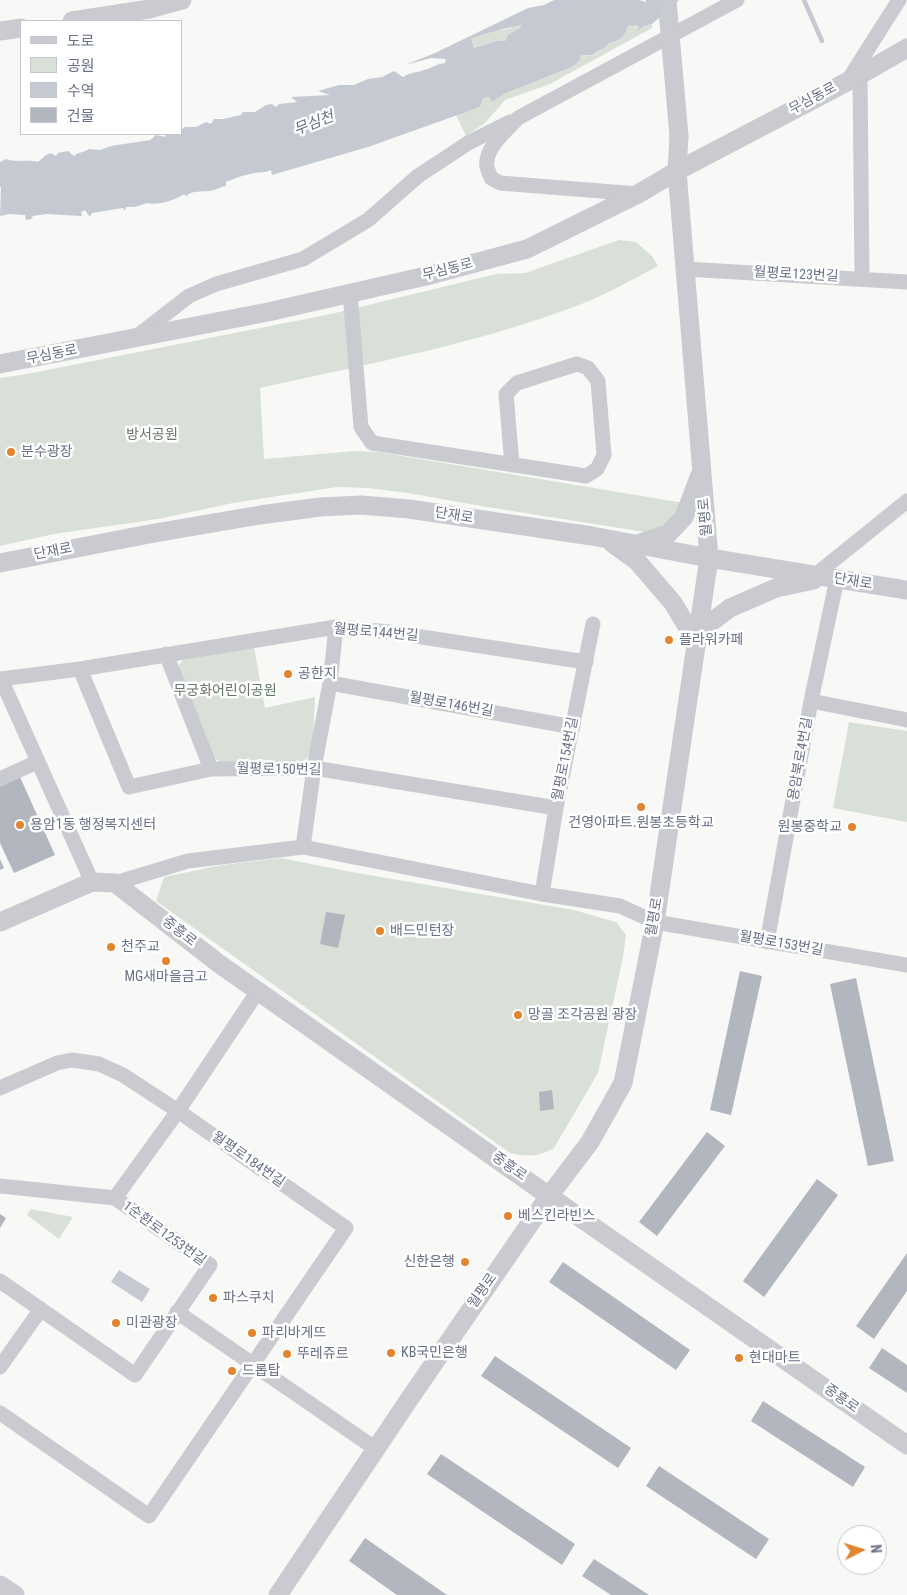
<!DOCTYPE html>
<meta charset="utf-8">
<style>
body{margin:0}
#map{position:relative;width:907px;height:1595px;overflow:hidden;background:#f8f9f6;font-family:"Roboto Condensed","Noto Sans KR",sans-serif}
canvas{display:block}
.legend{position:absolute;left:20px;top:20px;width:162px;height:115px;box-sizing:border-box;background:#fff;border:1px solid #c3c6cf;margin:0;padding:6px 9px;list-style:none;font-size:15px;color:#687187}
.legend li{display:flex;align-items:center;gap:10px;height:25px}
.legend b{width:25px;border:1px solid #c3c6cf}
.north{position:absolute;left:837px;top:1525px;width:50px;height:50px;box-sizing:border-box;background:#fff;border:1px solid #c3c6cf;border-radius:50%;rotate:85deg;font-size:14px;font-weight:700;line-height:20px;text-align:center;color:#687187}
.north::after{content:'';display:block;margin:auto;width:18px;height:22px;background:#e1852e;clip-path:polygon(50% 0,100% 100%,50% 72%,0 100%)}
</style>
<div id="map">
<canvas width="907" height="1595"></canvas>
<ul class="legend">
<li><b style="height:6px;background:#cacbd0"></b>도로</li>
<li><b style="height:14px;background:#d9e0d7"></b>공원</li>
<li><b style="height:14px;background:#c5cad2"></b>수역</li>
<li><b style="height:14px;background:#b2b6bf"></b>건물</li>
</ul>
<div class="north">N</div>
</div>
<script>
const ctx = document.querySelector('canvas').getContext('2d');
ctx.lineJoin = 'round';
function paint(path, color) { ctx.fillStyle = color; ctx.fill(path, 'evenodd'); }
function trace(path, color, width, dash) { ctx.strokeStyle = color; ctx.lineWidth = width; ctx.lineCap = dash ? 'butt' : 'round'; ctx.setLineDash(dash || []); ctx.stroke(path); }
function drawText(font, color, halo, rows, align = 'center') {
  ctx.font = font + ' "Roboto Condensed","Noto Sans KR",sans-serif'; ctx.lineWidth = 5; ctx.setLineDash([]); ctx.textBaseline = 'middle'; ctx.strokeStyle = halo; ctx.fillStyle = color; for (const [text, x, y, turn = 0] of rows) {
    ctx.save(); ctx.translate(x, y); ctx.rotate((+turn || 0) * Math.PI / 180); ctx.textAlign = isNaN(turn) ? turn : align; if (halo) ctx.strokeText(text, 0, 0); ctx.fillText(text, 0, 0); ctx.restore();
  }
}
const green = new Path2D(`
 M 521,24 L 520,28 L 508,35 L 505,41 L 497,41 L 474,48 L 471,39 L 487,32 L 508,29 Z
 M 636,24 L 639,26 L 637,31 L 644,26 L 652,24 L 652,28 L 550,84 L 505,100 L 485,123 L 466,136 L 456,115 L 480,107 L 483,98 L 489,97 L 492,102 L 506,93 L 572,67 L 581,55 C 584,55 591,56 594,55 C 609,47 618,28 636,24 Z
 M 619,240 L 636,242 L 652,256 L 658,266 C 632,280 607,294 579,305 C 477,344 367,364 260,388 L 264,459 L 355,451 L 378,452 L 684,503 L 683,511 L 657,534 L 481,506 L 408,493 L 368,488 L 337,487 L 233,503 L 158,519 L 54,534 L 0,546 L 0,378 L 27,374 L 331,314 L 496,274 L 525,273 Z
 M 254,647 L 265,708 L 315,697 L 313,743 L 308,758 L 301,763 L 224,764 L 214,758 L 177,668 L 184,658 Z
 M 849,722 L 907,731 L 907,822 L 833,808 Z
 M 281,858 L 352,872 L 574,910 L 616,922 L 626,935 L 623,957 L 598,1073 L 554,1148 C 538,1157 528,1157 510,1153 L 156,901 L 164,877 L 222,865 Z
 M 31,1209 L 73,1217 L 59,1239 L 27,1215 Z`);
const water = new Path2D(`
 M 554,0 L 639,0 L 646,2 L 646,0 L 679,0 L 652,24 L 644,26 L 636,32 L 639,27 L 637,25 L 628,26 C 625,36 619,41 609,43 C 605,49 599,50 593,55 L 581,55 L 579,61 L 572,67 L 506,93 L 492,102 L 489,97 L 483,98 L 480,107 L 368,147 L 272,175 L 271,170 C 265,173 260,172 254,173 C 244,175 235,178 226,182 L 226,186 C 220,187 216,190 210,191 C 202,192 193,190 186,196 L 184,194 C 177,200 155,206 147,203 L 135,207 L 126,207 L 125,211 L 123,208 L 92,213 L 90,217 L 85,210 L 81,212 L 82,216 L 46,214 L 33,216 L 31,219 L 26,220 L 25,215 L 9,214 L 0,216 L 1,187 L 0,187 L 0,162 L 6,159 C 16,163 28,159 38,162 L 46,155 L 51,153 L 56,156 L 58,153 L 68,151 L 74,156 C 78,152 83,153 89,149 L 100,150 L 111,146 L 150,140 L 156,135 L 165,137 L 166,134 L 181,134 L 181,130 L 185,127 L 196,127 L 206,122 L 211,124 L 214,119 L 223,119 L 241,115 L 243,112 L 255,112 L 266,105 L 272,104 L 276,107 L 279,104 L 297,102 L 291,97 L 330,95 L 318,91 L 339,85 L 354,85 L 368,79 L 382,77 L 394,71 L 403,77 C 410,72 417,73 424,70 C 432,68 436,64 445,63 L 446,59 L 431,58 L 405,65 L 435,53 L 528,8 L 544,5 ZM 521,25 L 520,28 L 508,35 L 505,41 L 497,41 L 474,48 L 471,39 C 487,32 504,29 521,25 Z
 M 119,1270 L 150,1289 L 142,1302 L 111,1282 Z`);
const stream = new Path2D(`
 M 804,0 L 822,41`);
const building = new Path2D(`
 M 20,777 L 55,855 L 14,873 L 0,843 L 0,786 Z
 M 0,859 L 4,868 L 0,870 Z
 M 326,912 L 345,915 L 338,948 L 320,944 Z
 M 740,971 L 762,976 L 731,1115 L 710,1110 Z
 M 856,978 L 894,1161 L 868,1166 L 830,984 Z
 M 552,1090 L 554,1109 L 540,1111 L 539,1092 Z
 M 707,1132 L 725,1146 L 657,1236 L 639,1222 Z
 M 817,1179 L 838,1195 L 764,1297 L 743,1281 Z
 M 0,1214 L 6,1218 L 0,1228 Z
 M 907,1253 L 907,1291 L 874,1339 L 856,1326 Z
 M 563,1262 L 690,1350 L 676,1370 L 549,1282 Z
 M 882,1348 L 907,1365 L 907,1393 L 869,1368 Z
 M 495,1356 L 631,1448 L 618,1468 L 481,1376 Z
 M 763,1401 L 865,1467 L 853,1487 L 751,1421 Z
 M 441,1454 L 575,1544 L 562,1565 L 427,1474 Z
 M 659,1466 L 769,1539 L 756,1559 L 646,1486 Z
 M 365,1538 L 447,1595 L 397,1595 L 349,1561 Z
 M 594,1559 L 649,1595 L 611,1595 L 582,1576 Z`);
const minor = new Path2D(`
 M 860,75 L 862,279
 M 847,82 L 899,0
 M 638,194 L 500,183 L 491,178 C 490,175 488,171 487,167 C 484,148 507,130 518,118 L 737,0
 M 685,269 L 907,282
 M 350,293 L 361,427 L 372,443 L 586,476 L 597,469 L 604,455 L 598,381 L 588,368 L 577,364 L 517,383 L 506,394 L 512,465
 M 136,337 L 189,296 L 216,284 L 303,259 L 368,220 L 418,176 L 450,155 L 468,143 L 510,122
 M 814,576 L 907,501
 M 166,654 L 211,769
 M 80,669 L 129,787 L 211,769 L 314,768 L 556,808
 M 0,679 L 80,669 L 336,627 L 389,632 L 586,662
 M 1,679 L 92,882
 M 330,683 L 573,727
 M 811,701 L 907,720
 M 0,779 L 37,762
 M 303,847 L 314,768 L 330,683 L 336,627
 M 115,883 L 188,861 L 303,847 L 542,894 L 620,906 L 655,922 L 907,965
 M 542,894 L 556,808 L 593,624
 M 767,942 L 811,701 L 837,579
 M 0,1088 L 57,1063 L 72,1060 L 99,1064 L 123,1075 L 178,1111 L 346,1228 L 149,1516 L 0,1413
 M 0,1186 L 115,1198 L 210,1265 L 135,1375 L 0,1281
 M 115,1198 L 178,1111 L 258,991
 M 177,1312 L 376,1449
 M 0,1367 L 41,1309`);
const tertiary = new Path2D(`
 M 72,21 L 149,9 L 182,0
 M 0,31 L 21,28
 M 0,364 L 268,312 L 426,276 L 527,249 L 638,194 L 677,171 L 860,75 L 907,48
 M 612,543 L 637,561 L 673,603 L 697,643
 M 640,543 L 668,534 L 684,517 L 700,475
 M 0,563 L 149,534 L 260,515 L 320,507 L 361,505 L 409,509 L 592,536 L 709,558 L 907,590
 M 698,632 L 730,608 L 776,588 L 814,580
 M 0,922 L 92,882 L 115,883 L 218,963 L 549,1196 L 907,1445
 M 0,1585 L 15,1595
 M 278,1595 L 408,1401 L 549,1196 L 590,1142 L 623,1083 L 655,922 L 709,558 L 677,171 L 679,136`);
const tertiaryBridge = new Path2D(`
 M 667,0 L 679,136`);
const markers = [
 [11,452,5,"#e1852e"],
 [669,640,5,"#e1852e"],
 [288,674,5,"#e1852e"],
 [641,807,5,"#e1852e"],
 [20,825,5,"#e1852e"],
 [852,827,5,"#e1852e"],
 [380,931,5,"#e1852e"],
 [111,947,5,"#e1852e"],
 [166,961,5,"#e1852e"],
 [518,1015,5,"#e1852e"],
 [508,1216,5,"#e1852e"],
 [465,1262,5,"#e1852e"],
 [213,1298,5,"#e1852e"],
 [116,1323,5,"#e1852e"],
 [252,1333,5,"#e1852e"],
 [391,1353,5,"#e1852e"],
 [287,1354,5,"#e1852e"],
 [739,1358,5,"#e1852e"],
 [232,1371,5,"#e1852e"]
];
const streetNames = [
 ["무심동로",813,99,-28],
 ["무심동로",448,270,-14],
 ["월평로123번길",796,275,3],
 ["무심동로",52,355,-11],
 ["단재로",454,516,9],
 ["월평로",706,517,-95],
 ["단재로",53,552,-11],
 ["단재로",853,582,9],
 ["월평로144번길",376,633,5],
 ["월평로146번길",451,705,10],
 ["월평로154번길",566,759,-79],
 ["용암북로4번길",801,759,-80],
 ["월평로150번길",279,770,1],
 ["월평로",655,917,-80],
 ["중흥로",179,932,38],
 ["월평로153번길",781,944,10],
 ["월평로184번길",248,1160,35],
 ["중흥로",509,1167,35],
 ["1순환로1253번길",164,1234,36],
 ["월평로",483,1291,-55],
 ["중흥로",841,1399,35]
];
const parkNames = [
 ["방서공원",152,435],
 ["무궁화어린이공원",225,691]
];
const poiNames = [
 ["분수광장",21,452],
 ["플라워카페",679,640],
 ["공한지",298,674],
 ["건영아파트.원봉초등학교",641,823,"center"],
 ["용암1동 행정복지센터",30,825],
 ["원봉중학교",842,827,"right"],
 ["배드민턴장",390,931],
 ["천주교",121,947],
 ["MG새마을금고",166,977,"center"],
 ["망골 조각공원 광장",528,1015],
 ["베스킨라빈스",518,1216],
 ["신한은행",455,1262,"right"],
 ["파스쿠치",223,1298],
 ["미관광장",126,1323],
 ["파리바게뜨",262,1333],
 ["KB국민은행",401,1353],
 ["뚜레쥬르",297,1354],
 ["현대마트",749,1358],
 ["드롭탑",242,1371]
];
const waterNames = [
 ["무심천",314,124,-21]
];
paint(green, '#d9e0d7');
paint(water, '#c5cad2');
trace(stream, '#c5cad2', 4.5);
paint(building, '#b2b6bf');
trace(minor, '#cacbd0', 15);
trace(tertiary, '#cacbd0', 19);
trace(tertiaryBridge, '#cacbd0', 19);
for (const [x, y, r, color] of markers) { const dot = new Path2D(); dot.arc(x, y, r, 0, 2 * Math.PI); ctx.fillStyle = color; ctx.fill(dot); trace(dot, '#fff', 2); }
drawText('14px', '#687187', '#fff', streetNames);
drawText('14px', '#637964', '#fff', parkNames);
drawText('14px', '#687187', '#fff', poiNames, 'left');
drawText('italic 15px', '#647382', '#fff', waterNames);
</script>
